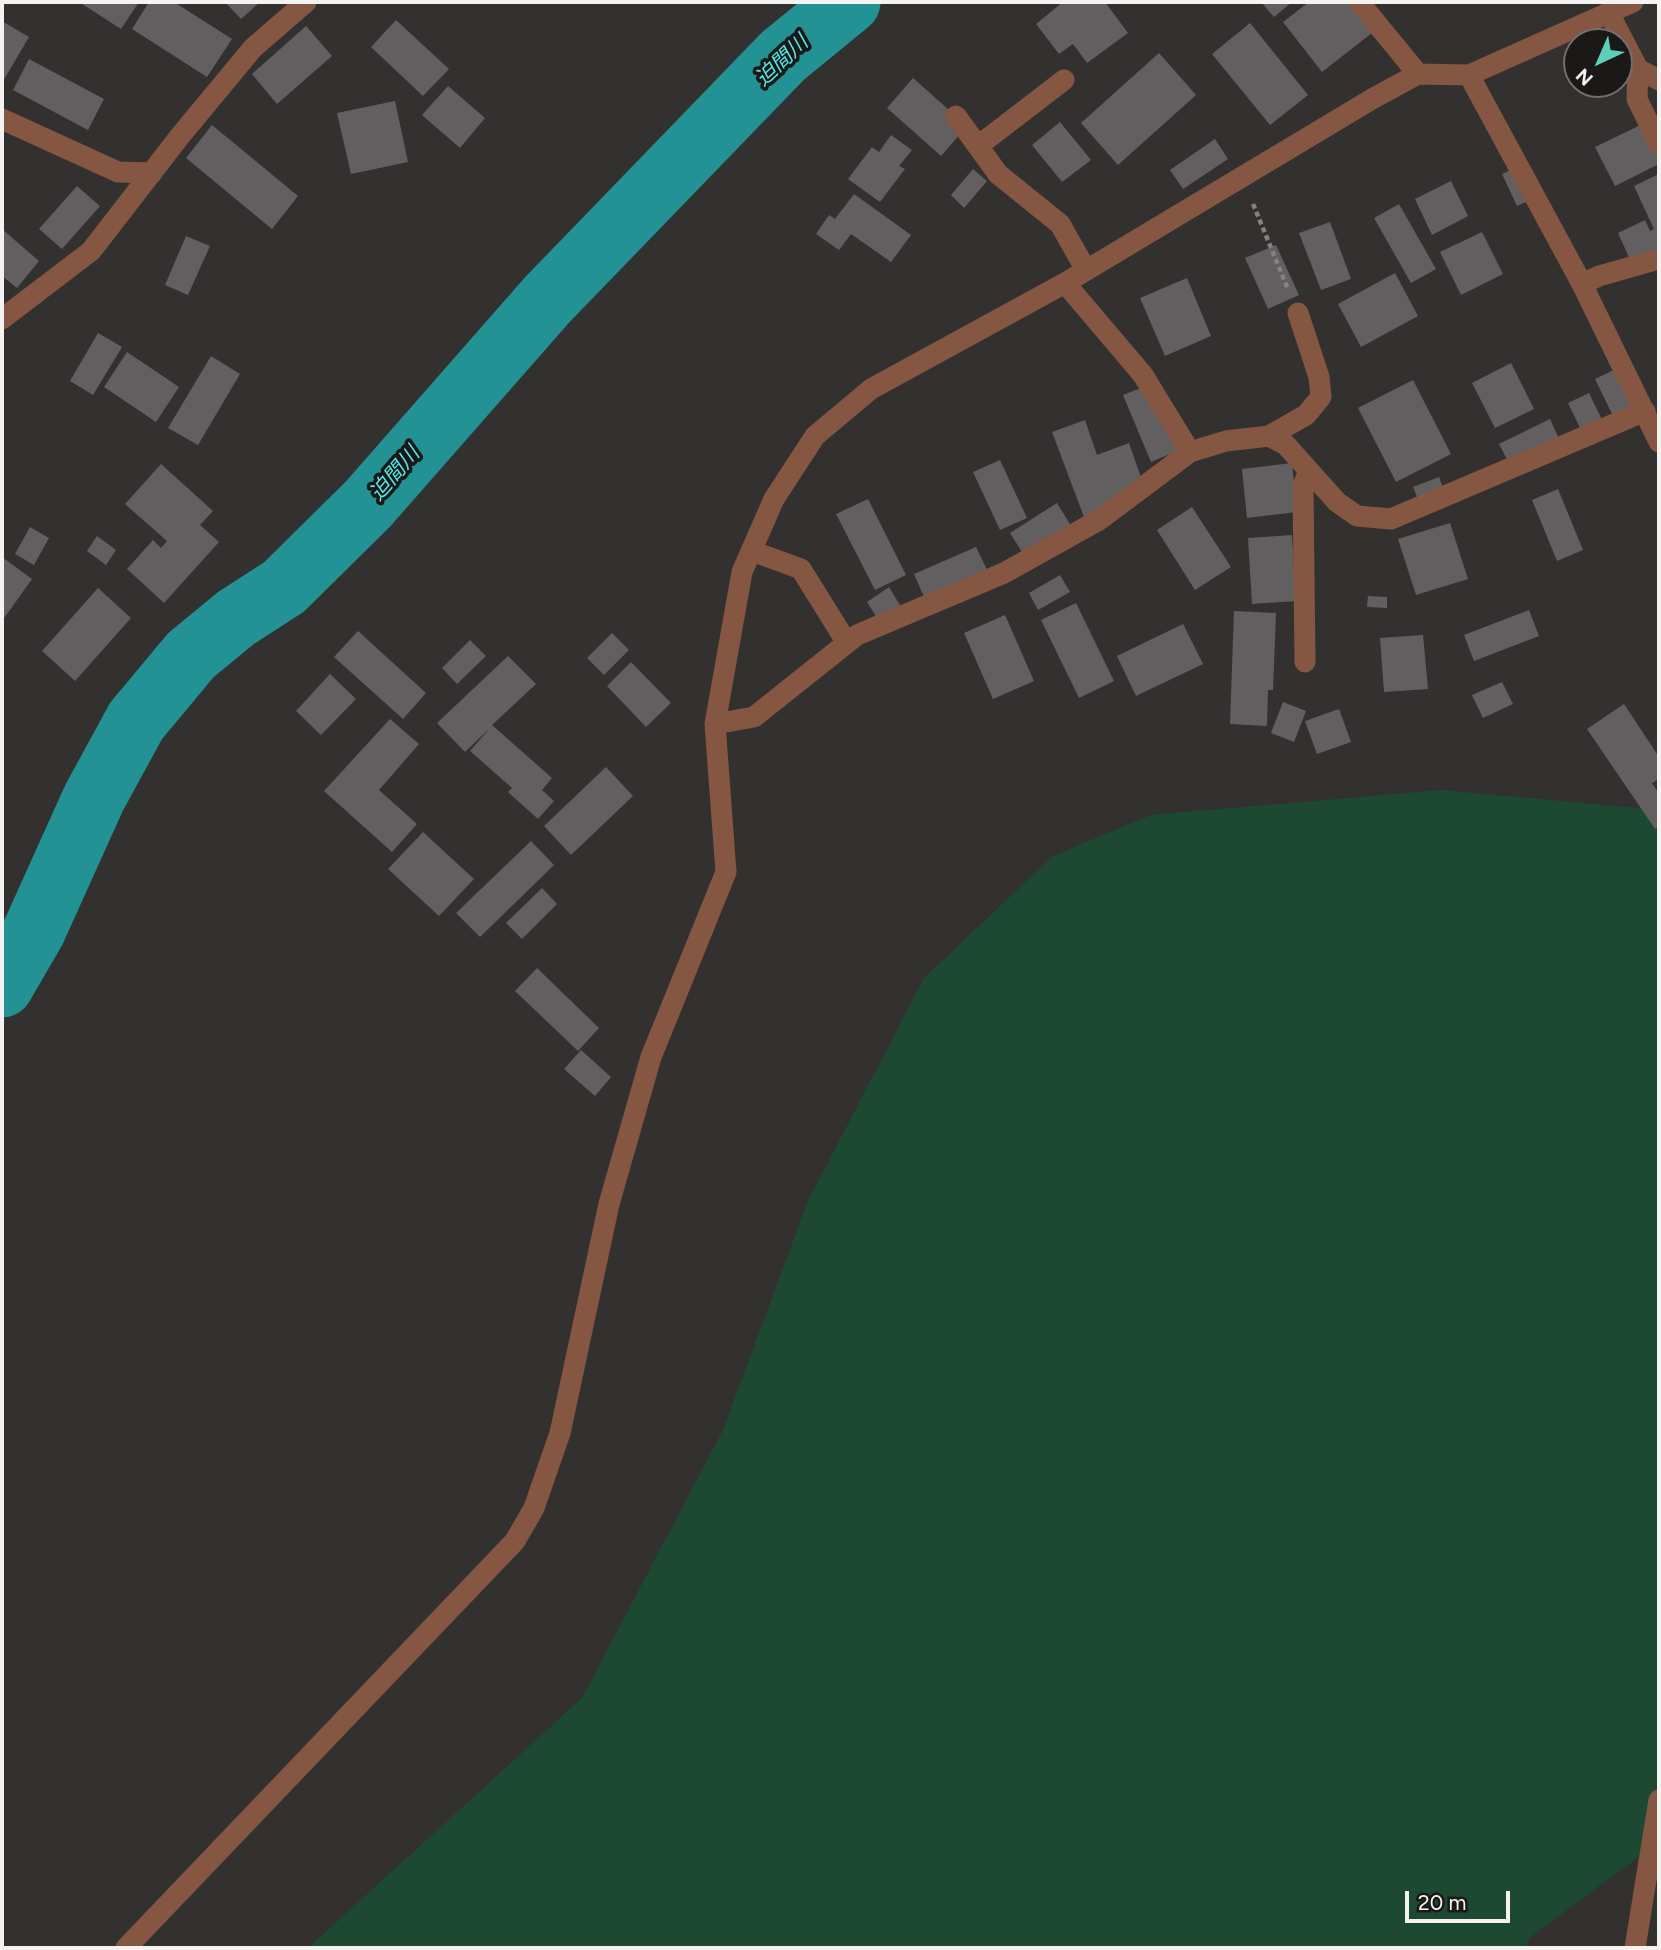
<!DOCTYPE html>
<meta charset="utf-8">
<style>
body{margin:0}
#map{position:relative;width:1661px;height:1950px;overflow:hidden;background:#33312f;font-family:Figtree,sans-serif}
canvas{display:block}
.frame{position:absolute;inset:0;border:4px solid #f4f3f1;pointer-events:none}
.north{position:absolute;left:1563px;top:28px;width:70px;height:70px;box-sizing:border-box;background:#1a1918;border:2px solid #71706f;border-radius:50%;rotate:224deg;font-size:19px;font-weight:700;line-height:28px;text-align:center;color:#f4f3f1}
.north::after{content:'';display:block;margin:auto;width:24px;height:32px;background:#5cceba;clip-path:polygon(50% 0,100% 100%,50% 72%,0 100%)}
.scale{position:absolute;left:1405px;top:1891px;width:105px;height:32px;box-sizing:border-box;border:4px solid #f4f3f1;border-top:0;padding-left:9px;font-size:21px;line-height:24px;white-space:nowrap;color:#f4f3f1;-webkit-text-stroke:5px #1a1918;paint-order:stroke}
</style>
<div id="map">
<canvas width="1661" height="1950"></canvas>
<div class="frame"></div>
<div class="north">N</div>
<div class="scale">20 m</div>
</div>
<script>
const ctx = document.querySelector('canvas').getContext('2d');
ctx.lineJoin = 'round';
function paint(path, color) { ctx.fillStyle = color; ctx.fill(path, 'evenodd'); }
function trace(path, color, width, dash) { ctx.strokeStyle = color; ctx.lineWidth = width; ctx.lineCap = dash ? 'butt' : 'round'; ctx.setLineDash(dash || []); ctx.stroke(path); }
function drawText(font, color, halo, rows, align = 'center') {
  ctx.font = font + ' Figtree,"Noto Sans JP",sans-serif'; ctx.lineWidth = 7; ctx.setLineDash([]); ctx.textBaseline = 'middle'; ctx.strokeStyle = halo; ctx.fillStyle = color; for (const [text, x, y, turn = 0] of rows) {
    ctx.save(); ctx.translate(x, y); ctx.rotate((+turn || 0) * Math.PI / 180); ctx.textAlign = isNaN(turn) ? turn : align; if (halo) ctx.strokeText(text, 0, 0); ctx.fillText(text, 0, 0); ctx.restore();
  }
}
const green = new Path2D(`
 M 1441,790 L 1659,810 L 1659,1842 L 1529,1938 L 1527,1948 L 308,1948 L 582,1698 L 723,1430 L 808,1201 L 924,978 L 1053,856 L 1151,815 Z`);
const river = new Path2D(`
 M 2,986 L 34,931 L 94,798 L 136,721 L 191,655 L 236,618 L 284,587 L 368,504 L 547,300 L 783,56 L 849,2`);
const building = new Path2D(`
 M 79,2 L 139,2 L 121,29 Z
 M 149,2 L 174,2 L 232,39 L 207,77 L 132,29 Z
 M 225,2 L 260,2 L 241,19 Z
 M 1063,2 L 1105,2 L 1128,33 L 1087,63 L 1073,44 L 1059,54 L 1036,24 Z
 M 1261,2 L 1292,2 L 1274,17 Z
 M 1309,2 L 1355,2 L 1377,29 L 1322,72 L 1283,22 Z
 M 396,20 L 449,69 L 423,96 L 371,47 Z
 M 2,21 L 29,37 L 2,83 Z
 M 1250,23 L 1308,95 L 1270,125 L 1212,54 Z
 M 306,26 L 332,56 L 277,104 L 252,74 Z
 M 1159,53 L 1196,95 L 1118,165 L 1081,123 Z
 M 29,59 L 104,99 L 88,130 L 13,90 Z
 M 913,78 L 967,126 L 941,156 L 887,108 Z
 M 448,86 L 485,118 L 460,148 L 422,115 Z
 M 395,101 L 408,162 L 351,174 L 337,113 Z
 M 1653,119 L 1659,132 L 1659,164 L 1615,186 L 1595,147 Z
 M 1060,122 L 1091,160 L 1062,182 L 1032,145 Z
 M 212,125 L 298,196 L 272,229 L 186,158 Z
 M 891,135 L 912,150 L 899,166 L 905,169 L 880,202 L 848,179 L 872,147 L 879,152 Z
 M 1215,139 L 1228,159 L 1183,189 L 1170,170 Z
 M 1525,164 L 1539,196 L 1517,206 L 1502,174 Z
 M 973,169 L 987,181 L 964,208 L 951,195 Z
 M 1659,174 L 1659,259 L 1633,266 L 1618,233 L 1645,220 L 1650,231 L 1654,229 L 1634,186 Z
 M 1451,181 L 1468,216 L 1432,235 L 1415,199 Z
 M 77,186 L 100,206 L 62,249 L 39,229 Z
 M 854,194 L 911,235 L 891,262 L 851,234 L 839,250 L 816,234 L 829,215 L 835,219 Z
 M 1399,204 L 1436,269 L 1411,283 L 1374,218 Z
 M 1330,222 L 1351,279 L 1321,290 L 1299,233 Z
 M 2,229 L 39,261 L 17,288 L 2,276 Z
 M 1482,232 L 1503,274 L 1461,295 L 1440,252 Z
 M 186,236 L 210,246 L 188,295 L 165,285 Z
 M 1276,245 L 1299,295 L 1268,309 L 1245,258 Z
 M 1395,273 L 1418,316 L 1361,347 L 1338,304 Z
 M 1187,278 L 1211,336 L 1165,356 L 1140,298 Z
 M 98,333 L 122,347 L 93,395 L 70,381 Z
 M 127,352 L 179,387 L 156,422 L 104,387 Z
 M 211,356 L 240,374 L 198,445 L 168,428 Z
 M 1511,363 L 1534,409 L 1495,428 L 1472,383 Z
 M 1618,368 L 1637,410 L 1615,420 L 1595,379 Z
 M 1413,380 L 1451,454 L 1396,482 L 1358,408 Z
 M 1154,383 L 1182,449 L 1151,462 L 1123,395 Z
 M 1589,393 L 1604,424 L 1583,434 L 1568,403 Z
 M 1550,419 L 1561,443 L 1511,467 L 1499,444 Z
 M 1085,420 L 1097,455 L 1129,443 L 1144,486 L 1118,505 L 1084,517 L 1052,432 Z
 M 1000,460 L 1027,518 L 1000,530 L 973,472 Z
 M 1292,463 L 1297,512 L 1247,518 L 1242,469 Z
 M 161,464 L 213,511 L 200,525 L 219,542 L 164,603 L 127,569 L 153,540 L 161,548 L 167,541 L 125,504 Z
 M 1439,477 L 1449,504 L 1424,514 L 1413,487 Z
 M 1558,489 L 1583,550 L 1557,561 L 1532,500 Z
 M 868,499 L 906,575 L 875,590 L 836,514 Z
 M 1057,503 L 1076,534 L 1029,563 L 1010,533 Z
 M 1192,507 L 1231,567 L 1195,590 L 1157,530 Z
 M 1450,523 L 1468,579 L 1416,595 L 1398,539 Z
 M 30,527 L 49,538 L 34,565 L 15,554 Z
 M 1292,535 L 1296,601 L 1252,604 L 1248,538 Z
 M 97,536 L 116,550 L 106,565 L 87,551 Z
 M 976,547 L 991,578 L 928,606 L 914,574 Z
 M 2,557 L 32,579 L 2,621 Z
 M 1060,575 L 1070,592 L 1038,610 L 1029,593 Z
 M 889,587 L 906,615 L 884,629 L 867,602 Z
 M 98,588 L 131,618 L 75,681 L 42,651 Z
 M 1368,596 L 1387,597 L 1387,608 L 1367,607 Z
 M 1076,603 L 1114,681 L 1079,698 L 1041,620 Z
 M 1529,610 L 1539,636 L 1474,661 L 1464,635 Z
 M 1234,611 L 1276,613 L 1273,690 L 1268,690 L 1267,726 L 1230,724 Z
 M 1005,615 L 1034,681 L 993,699 L 964,633 Z
 M 1183,624 L 1203,664 L 1136,696 L 1117,656 Z
 M 358,631 L 426,693 L 403,719 L 334,657 Z
 M 612,633 L 629,650 L 604,675 L 587,658 Z
 M 1423,635 L 1428,689 L 1384,692 L 1380,638 Z
 M 470,640 L 486,656 L 457,684 L 442,668 Z
 M 508,656 L 536,684 L 492,725 L 552,778 L 542,790 L 554,801 L 538,819 L 508,792 L 512,788 L 470,751 L 489,729 L 465,752 L 437,723 Z
 M 631,662 L 671,703 L 646,727 L 607,686 Z
 M 330,674 L 356,699 L 321,735 L 296,711 Z
 M 1502,682 L 1513,704 L 1483,718 L 1472,695 Z
 M 1283,702 L 1306,711 L 1294,742 L 1271,733 Z
 M 1624,704 L 1659,757 L 1659,779 L 1652,783 L 1659,794 L 1659,826 L 1655,829 L 1587,729 Z
 M 1339,709 L 1351,742 L 1317,754 L 1305,721 Z
 M 390,719 L 419,744 L 379,790 L 417,824 L 392,852 L 324,791 Z
 M 606,767 L 633,796 L 571,855 L 544,826 Z
 M 423,832 L 474,879 L 439,916 L 388,869 Z
 M 531,841 L 554,865 L 480,937 L 456,913 Z
 M 542,888 L 557,904 L 522,939 L 506,923 Z
 M 537,968 L 599,1028 L 578,1051 L 515,991 Z
 M 581,1050 L 611,1077 L 595,1096 L 564,1069 Z`);
const path = new Path2D(`
 M 1253,204 L 1288,289`);
const minor = new Path2D(`
 M 1359,2 L 1418,74
 M 1609,13 L 1638,69 L 1659,80
 M 1638,69 L 1637,99 L 1659,144
 M 1469,75 L 1582,284 L 1659,442
 M 956,116 L 998,174 L 1060,224 L 1086,270
 M 2,119 L 118,172 L 152,173
 M 978,146 L 1064,80
 M 1065,283 L 1143,375 L 1190,452
 M 1582,284 L 1599,276 L 1659,259
 M 2,319 L 91,251 L 180,136 L 253,48 L 306,2
 M 1269,436 L 1306,415 L 1321,397 L 1319,377 L 1298,313
 M 752,551 L 801,569 L 847,643
 M 1305,662 L 1303,486 L 1309,471
 M 715,724 L 754,717 L 857,635 L 1004,573 L 1099,520 L 1190,452 L 1226,441 L 1269,436 L 1286,445 L 1337,502 L 1357,516 L 1391,519 L 1645,411
 M 126,1948 L 515,1541 L 534,1508 L 560,1433 L 609,1204 L 651,1057 L 726,872 L 715,724 L 742,572 L 774,499 L 815,436 L 871,389 L 1065,283 L 1372,99 L 1418,74 L 1469,75 L 1633,2
 M 1635,1948 L 1659,1800`);
const waterNames = [
 ["迫間川",782,61,-43],
 ["迫間川",395,474,-49]
];
paint(green, '#1d4932');
trace(river, '#239294', 63);
paint(building, '#625f60');
trace(path, '#848381', 4.5, [5, 3.5]);
trace(minor, '#855742', 21);
drawText('italic 21px', '#54e9eb', '#1a1918', waterNames);
</script>
